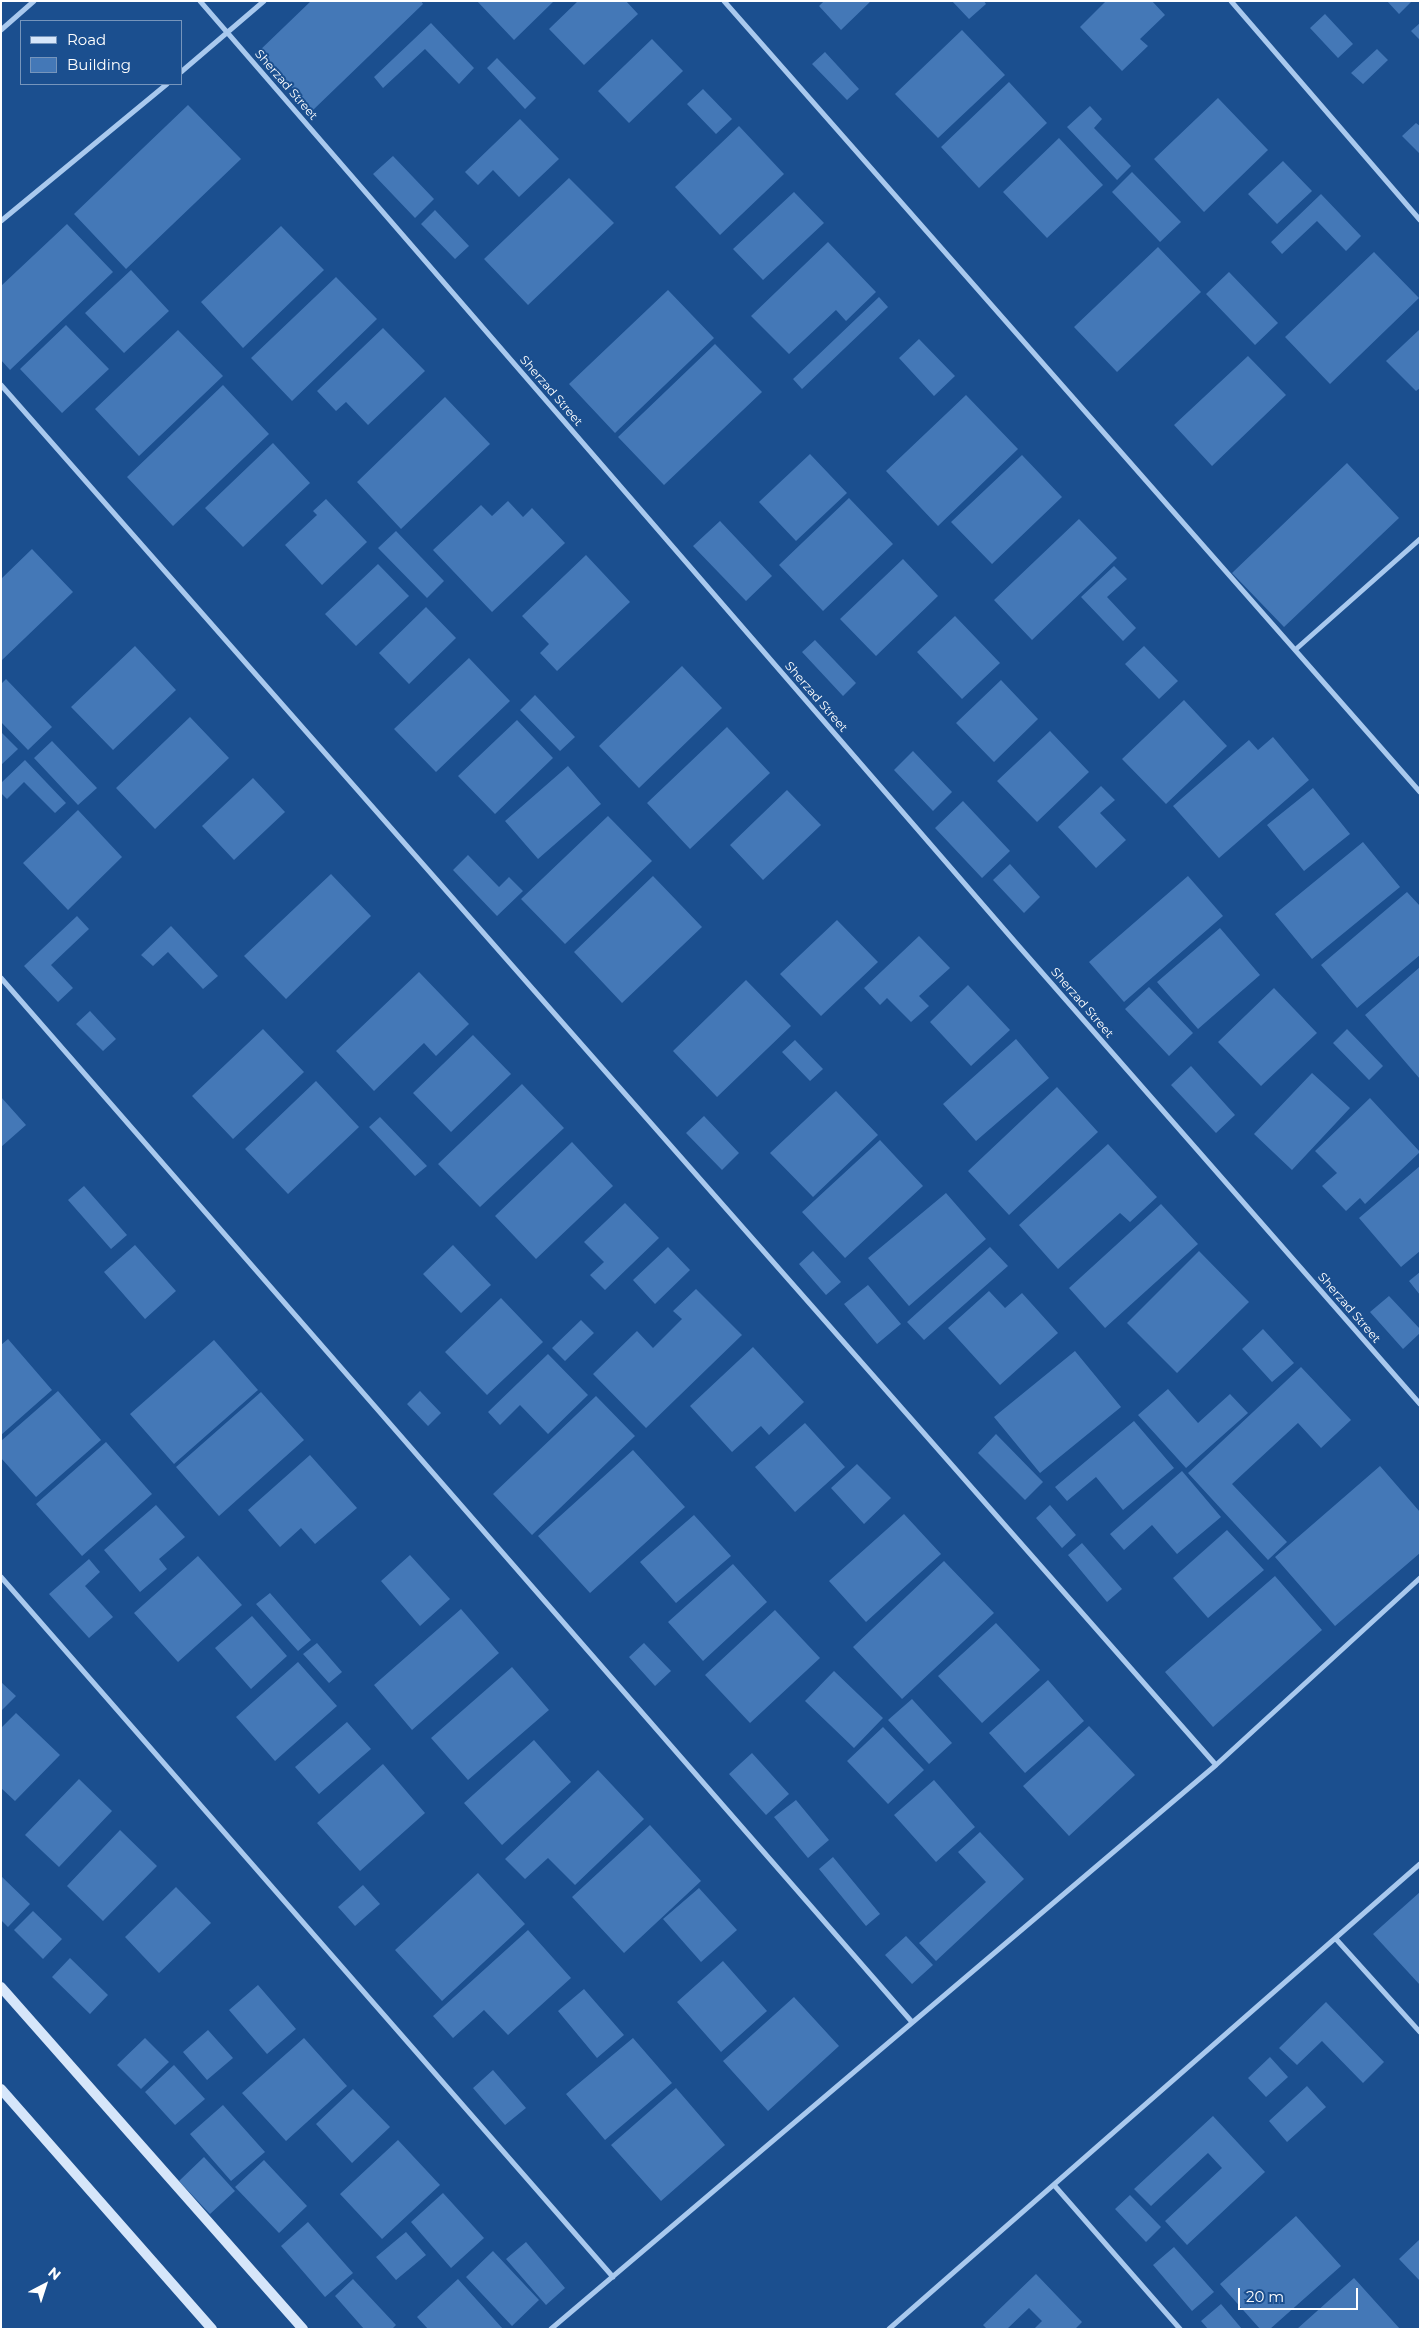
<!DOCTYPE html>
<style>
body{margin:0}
#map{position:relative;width:1421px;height:2330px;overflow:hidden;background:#1b4f8f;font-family:Montserrat,sans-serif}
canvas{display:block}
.frame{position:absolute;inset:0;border:2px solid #fff;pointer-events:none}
.legend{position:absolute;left:20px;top:20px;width:162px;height:65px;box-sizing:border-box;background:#1b4f8f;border:1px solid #7695bc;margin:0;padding:6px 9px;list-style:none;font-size:15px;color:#fff}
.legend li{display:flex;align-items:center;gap:10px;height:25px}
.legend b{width:25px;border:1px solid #7695bc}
.north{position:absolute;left:20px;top:2260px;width:50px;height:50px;-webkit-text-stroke:4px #1b4f8f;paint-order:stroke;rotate:40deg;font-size:14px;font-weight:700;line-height:20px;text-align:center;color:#fff}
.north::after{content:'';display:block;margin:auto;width:18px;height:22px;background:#fff;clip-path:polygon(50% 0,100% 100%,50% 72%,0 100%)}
.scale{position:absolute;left:1238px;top:2288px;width:120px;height:22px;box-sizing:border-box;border:2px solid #fff;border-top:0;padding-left:6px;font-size:15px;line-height:18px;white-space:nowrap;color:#fff;-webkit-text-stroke:4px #1b4f8f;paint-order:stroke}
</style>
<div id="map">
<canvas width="1421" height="2330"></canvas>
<div class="frame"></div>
<ul class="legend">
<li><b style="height:6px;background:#d6e6fa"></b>Road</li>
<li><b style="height:14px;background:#4478b7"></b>Building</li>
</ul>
<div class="north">N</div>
<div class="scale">20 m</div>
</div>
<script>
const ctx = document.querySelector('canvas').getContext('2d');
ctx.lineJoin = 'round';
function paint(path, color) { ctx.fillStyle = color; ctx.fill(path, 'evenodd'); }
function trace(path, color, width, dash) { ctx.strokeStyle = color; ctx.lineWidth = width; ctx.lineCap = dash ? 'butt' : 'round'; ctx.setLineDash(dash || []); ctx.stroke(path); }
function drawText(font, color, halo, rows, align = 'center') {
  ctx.font = font + ' Montserrat,sans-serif'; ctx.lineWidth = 4; ctx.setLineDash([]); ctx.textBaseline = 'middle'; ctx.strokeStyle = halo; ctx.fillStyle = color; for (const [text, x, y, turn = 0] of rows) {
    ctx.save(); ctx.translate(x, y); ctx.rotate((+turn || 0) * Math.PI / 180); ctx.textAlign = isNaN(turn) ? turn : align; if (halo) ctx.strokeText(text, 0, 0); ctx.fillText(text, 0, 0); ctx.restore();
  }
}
const building = new Path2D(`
 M 311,1 L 421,1 L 423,4 L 313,110 L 258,52 Z
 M 477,1 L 554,1 L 514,40 Z
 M 578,1 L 626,1 L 638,14 L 584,65 L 549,29 Z
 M 824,1 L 871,1 L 841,30 L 819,6 Z
 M 952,1 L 984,1 L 986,4 L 969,19 Z
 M 1106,1 L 1152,1 L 1165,15 L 1140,39 L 1148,46 L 1122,71 L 1080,27 Z
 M 1387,1 L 1412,1 L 1399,14 Z
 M 1325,14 L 1353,44 L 1338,58 L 1310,28 Z
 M 431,23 L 474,68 L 459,84 L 425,49 L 383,88 L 374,77 Z
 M 1420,23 L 1420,40 L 1411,31 Z
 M 962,30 L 1005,75 L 938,138 L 895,94 Z
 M 652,39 L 683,71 L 629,123 L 598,91 Z
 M 1377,49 L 1388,60 L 1363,84 L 1351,73 Z
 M 825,52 L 859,89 L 847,100 L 812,64 Z
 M 497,58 L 536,98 L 525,109 L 487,68 Z
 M 1009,82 L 1047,123 L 979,188 L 941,147 Z
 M 703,89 L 732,119 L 716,134 L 687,104 Z
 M 1218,98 L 1268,150 L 1204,212 L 1154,159 Z
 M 188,105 L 241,159 L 126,269 L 74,214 Z
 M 1090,106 L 1102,119 L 1094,128 L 1131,166 L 1117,180 L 1067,127 Z
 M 520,119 L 559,159 L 519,197 L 493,170 L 478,185 L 465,172 Z
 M 1416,123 L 1420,126 L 1420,154 L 1402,136 Z
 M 739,126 L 784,174 L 720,235 L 675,187 Z
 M 1059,138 L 1103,185 L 1047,238 L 1003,192 Z
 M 393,156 L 434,199 L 415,218 L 373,174 Z
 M 1283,161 L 1312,191 L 1277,224 L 1248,194 Z
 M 1132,172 L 1181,222 L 1160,242 L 1112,192 Z
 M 569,178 L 614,223 L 528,305 L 484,259 Z
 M 794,192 L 824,223 L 763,280 L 733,249 Z
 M 1321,194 L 1361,236 L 1346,251 L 1317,221 L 1282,254 L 1271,242 Z
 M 435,210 L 469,246 L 455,259 L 421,224 Z
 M 67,224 L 113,272 L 10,370 L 1,360 L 1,286 Z
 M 281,226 L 324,270 L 243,348 L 201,302 Z
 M 828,242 L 876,292 L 846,321 L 836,310 L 789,354 L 751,316 Z
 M 1158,247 L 1201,292 L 1117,372 L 1074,327 Z
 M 1374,252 L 1419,298 L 1330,384 L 1285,337 Z
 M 131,270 L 169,311 L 124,353 L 85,313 Z
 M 1229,272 L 1278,323 L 1255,345 L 1206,294 Z
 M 336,277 L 377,319 L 292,401 L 251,358 Z
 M 668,290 L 714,338 L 615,433 L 569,384 Z
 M 879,297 L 888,307 L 802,389 L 793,379 Z
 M 66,325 L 109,369 L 62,413 L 20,369 Z
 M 383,328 L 425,371 L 368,425 L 346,402 L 336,411 L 317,391 Z
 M 1420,329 L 1420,388 L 1416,391 L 1386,361 Z
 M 178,330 L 223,376 L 139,456 L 95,409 Z
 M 919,339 L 955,376 L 934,396 L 899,358 Z
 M 715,344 L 762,392 L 664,485 L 618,437 Z
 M 1248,356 L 1286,395 L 1212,466 L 1174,425 Z
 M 223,385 L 269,434 L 173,526 L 127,477 Z
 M 966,395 L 1018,449 L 938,526 L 886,471 Z
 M 445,397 L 490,444 L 401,529 L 357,482 Z
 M 273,443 L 310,483 L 243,547 L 205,508 Z
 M 810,454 L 847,493 L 796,541 L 759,502 Z
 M 1022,455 L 1062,497 L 992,564 L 951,522 Z
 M 1347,463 L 1399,518 L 1284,627 L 1232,573 Z
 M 849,498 L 893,544 L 823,611 L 779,565 Z
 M 326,499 L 367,542 L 322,585 L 285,545 L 317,515 L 313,511 Z
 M 508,501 L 523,517 L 532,508 L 565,543 L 492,612 L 433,550 L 481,505 L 492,516 Z
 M 1079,519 L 1117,558 L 1032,640 L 994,600 Z
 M 720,521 L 772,576 L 746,601 L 693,546 Z
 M 396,531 L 444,581 L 427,598 L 378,548 Z
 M 32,549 L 73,592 L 1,661 L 1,579 Z
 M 586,555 L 630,602 L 557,671 L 540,653 L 549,644 L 522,616 Z
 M 903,559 L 938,596 L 876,656 L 840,619 Z
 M 378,564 L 409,596 L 356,646 L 325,614 Z
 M 1114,566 L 1127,579 L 1107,597 L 1136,628 L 1123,641 L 1081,597 Z
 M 426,607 L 456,638 L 409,684 L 379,653 Z
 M 955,616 L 1000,663 L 962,699 L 917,652 Z
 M 815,640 L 856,683 L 843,696 L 802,652 Z
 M 135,646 L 176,690 L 113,750 L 71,707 Z
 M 1144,646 L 1178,681 L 1159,699 L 1125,664 Z
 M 469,658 L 510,701 L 436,772 L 394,729 Z
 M 682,666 L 722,708 L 639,788 L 599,746 Z
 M 6,679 L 52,727 L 28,750 L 1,722 L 1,684 Z
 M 1001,680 L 1038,719 L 994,762 L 956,723 Z
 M 535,695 L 575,737 L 560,751 L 520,710 Z
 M 1184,700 L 1227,746 L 1166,804 L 1122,759 Z
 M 190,717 L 229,758 L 155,829 L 116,788 Z
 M 517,720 L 553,758 L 495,814 L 458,776 Z
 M 727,727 L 770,773 L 690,849 L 647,803 Z
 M 1050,731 L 1089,772 L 1037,822 L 997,781 Z
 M 1,732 L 18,749 L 1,765 Z
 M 1273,737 L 1309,780 L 1219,858 L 1173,806 L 1249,740 L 1258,750 Z
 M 52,741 L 97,788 L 78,805 L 34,758 Z
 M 913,751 L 952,792 L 933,811 L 894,770 Z
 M 25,760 L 66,803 L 55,813 L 24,782 L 7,799 L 1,793 L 1,783 Z
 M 568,766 L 601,804 L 538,859 L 505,821 Z
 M 253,778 L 285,812 L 234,860 L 202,826 Z
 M 1101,786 L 1115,800 L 1100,813 L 1126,840 L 1096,868 L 1058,827 Z
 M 1313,788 L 1350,834 L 1304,871 L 1267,825 Z
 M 787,790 L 821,825 L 763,880 L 730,845 Z
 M 963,801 L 1010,851 L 982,878 L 935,828 Z
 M 78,810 L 122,857 L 68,910 L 23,863 Z
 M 608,816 L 652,861 L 565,944 L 521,899 Z
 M 1363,842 L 1400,887 L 1312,959 L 1275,914 Z
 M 468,855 L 499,887 L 509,877 L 523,891 L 497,916 L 453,870 Z
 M 1010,864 L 1040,897 L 1024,913 L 993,880 Z
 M 331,874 L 371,916 L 286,999 L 244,956 Z
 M 653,876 L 702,927 L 622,1003 L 574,952 Z
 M 1188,876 L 1223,916 L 1124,1002 L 1089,962 Z
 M 1407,892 L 1420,906 L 1420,955 L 1357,1008 L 1321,965 Z
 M 77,916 L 89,929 L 51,965 L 73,988 L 58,1002 L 24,966 Z
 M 837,920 L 878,962 L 821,1016 L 780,974 Z
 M 171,926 L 218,976 L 203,989 L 168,952 L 153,966 L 141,955 Z
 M 1220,928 L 1260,975 L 1198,1029 L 1157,982 Z
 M 919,936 L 950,968 L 919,996 L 929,1006 L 911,1022 L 887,998 L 880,1005 L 864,988 Z
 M 1420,967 L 1420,1079 L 1365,1015 Z
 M 419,972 L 469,1024 L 436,1056 L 424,1043 L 374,1091 L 336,1051 Z
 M 746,980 L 791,1026 L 717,1097 L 673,1051 Z
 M 968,985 L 1010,1030 L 971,1066 L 930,1022 Z
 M 1149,987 L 1193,1033 L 1169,1056 L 1125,1009 Z
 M 1274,988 L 1317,1033 L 1261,1086 L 1218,1042 Z
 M 90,1011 L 116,1039 L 103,1051 L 76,1024 Z
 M 263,1029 L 304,1072 L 233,1139 L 192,1096 Z
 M 1347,1029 L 1383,1066 L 1369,1080 L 1333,1043 Z
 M 473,1035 L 511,1074 L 451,1132 L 413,1093 Z
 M 1016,1039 L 1049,1078 L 976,1141 L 943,1104 Z
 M 795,1040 L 823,1069 L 810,1081 L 782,1052 Z
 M 1191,1066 L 1235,1115 L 1216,1133 L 1171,1085 Z
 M 1312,1073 L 1350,1108 L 1292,1170 L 1254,1134 Z
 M 316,1081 L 359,1127 L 288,1194 L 245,1149 Z
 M 522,1084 L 564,1128 L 480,1207 L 438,1164 Z
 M 1057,1087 L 1098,1132 L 1009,1215 L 968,1171 Z
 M 836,1091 L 878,1135 L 813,1197 L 770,1153 Z
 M 1,1097 L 26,1125 L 1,1147 Z
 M 1370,1098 L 1420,1152 L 1365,1204 L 1360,1198 L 1346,1211 L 1322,1186 L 1337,1173 L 1315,1151 Z
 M 704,1116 L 739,1153 L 722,1170 L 686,1133 Z
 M 380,1117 L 427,1166 L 415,1176 L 369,1127 Z
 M 880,1140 L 923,1186 L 845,1258 L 802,1212 Z
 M 572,1142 L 613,1186 L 536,1259 L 495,1216 Z
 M 1108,1144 L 1157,1197 L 1130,1222 L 1120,1213 L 1058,1269 L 1019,1225 Z
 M 1420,1166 L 1420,1251 L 1401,1267 L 1359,1218 Z
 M 84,1186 L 127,1235 L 111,1249 L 68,1200 Z
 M 946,1193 L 986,1239 L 909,1306 L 868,1258 Z
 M 625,1203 L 659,1238 L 605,1290 L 590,1275 L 604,1262 L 584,1242 Z
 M 1161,1204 L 1198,1244 L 1105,1328 L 1069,1288 Z
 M 135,1245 L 176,1291 L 145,1319 L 104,1272 Z
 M 453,1245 L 491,1285 L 461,1313 L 423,1274 Z
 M 668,1247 L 690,1270 L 655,1304 L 633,1280 Z
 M 990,1247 L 1008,1266 L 924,1340 L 907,1322 Z
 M 813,1251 L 841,1282 L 826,1295 L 799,1264 Z
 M 1199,1251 L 1249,1302 L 1177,1373 L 1127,1323 Z
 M 1420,1272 L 1420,1295 L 1409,1281 Z
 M 868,1285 L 901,1324 L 877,1344 L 844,1304 Z
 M 696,1289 L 742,1335 L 646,1428 L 593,1374 L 637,1331 L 653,1348 L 682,1319 L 673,1311 Z
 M 989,1291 L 1005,1308 L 1022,1293 L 1058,1333 L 1000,1385 L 948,1328 Z
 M 1389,1296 L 1420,1329 L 1420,1333 L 1403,1349 L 1370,1312 Z
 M 501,1298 L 543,1342 L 487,1395 L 445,1352 Z
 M 581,1320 L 594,1333 L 565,1361 L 552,1348 Z
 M 1263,1329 L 1294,1363 L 1272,1382 L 1242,1349 Z
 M 8,1339 L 52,1390 L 1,1435 L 1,1345 Z
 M 214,1340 L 258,1390 L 174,1464 L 130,1414 Z
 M 753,1347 L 804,1402 L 769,1435 L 761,1426 L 732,1452 L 690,1406 Z
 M 1075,1351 L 1121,1407 L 1040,1473 L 994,1417 Z
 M 548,1354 L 588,1395 L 548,1434 L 520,1405 L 500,1425 L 488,1412 Z
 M 1301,1367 L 1351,1420 L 1321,1448 L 1298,1423 L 1232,1484 L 1287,1542 L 1268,1560 L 1188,1473 Z
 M 1168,1389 L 1198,1423 L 1230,1394 L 1248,1413 L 1186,1468 L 1138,1415 Z
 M 58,1391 L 101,1440 L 36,1497 L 1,1458 L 1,1441 Z
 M 420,1391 L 441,1413 L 428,1426 L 407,1404 Z
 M 261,1392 L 304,1440 L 219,1516 L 176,1467 Z
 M 596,1396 L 635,1436 L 532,1535 L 493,1494 Z
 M 1134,1421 L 1174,1468 L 1123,1510 L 1096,1477 L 1067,1501 L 1055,1487 Z
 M 805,1423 L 845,1467 L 795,1512 L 755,1467 Z
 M 996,1434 L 1043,1482 L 1025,1500 L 978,1453 Z
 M 106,1442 L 152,1494 L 82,1556 L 36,1504 Z
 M 633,1450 L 685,1507 L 590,1593 L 538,1536 Z
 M 310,1455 L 357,1508 L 315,1544 L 301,1528 L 280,1547 L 248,1510 Z
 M 857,1464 L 891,1498 L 864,1524 L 831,1488 Z
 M 1380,1466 L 1420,1512 L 1420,1553 L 1335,1626 L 1275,1557 Z
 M 1182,1471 L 1221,1517 L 1177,1554 L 1152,1525 L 1124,1550 L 1110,1534 Z
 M 156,1505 L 185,1537 L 159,1559 L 167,1569 L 140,1592 L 104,1550 Z
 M 1050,1505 L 1076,1535 L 1062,1548 L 1036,1518 Z
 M 904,1514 L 941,1554 L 866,1622 L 829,1581 Z
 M 694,1515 L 731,1556 L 676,1603 L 640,1562 Z
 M 1227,1530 L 1264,1570 L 1208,1618 L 1173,1578 Z
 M 1082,1543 L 1122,1589 L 1107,1602 L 1068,1555 Z
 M 410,1555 L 450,1599 L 420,1626 L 381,1581 Z
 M 198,1556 L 242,1605 L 178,1662 L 134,1613 Z
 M 89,1559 L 100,1572 L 85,1586 L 113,1617 L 89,1638 L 49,1594 Z
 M 944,1561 L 994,1613 L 902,1699 L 853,1647 Z
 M 733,1564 L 767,1602 L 703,1661 L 668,1622 Z
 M 1275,1576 L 1322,1630 L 1213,1727 L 1165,1672 Z
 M 270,1593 L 311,1640 L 298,1651 L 256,1604 Z
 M 461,1609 L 499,1653 L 412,1730 L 374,1685 Z
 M 775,1610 L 820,1658 L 750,1723 L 705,1675 Z
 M 252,1616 L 287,1656 L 251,1689 L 215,1648 Z
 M 996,1623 L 1040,1670 L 982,1723 L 938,1676 Z
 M 317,1643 L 342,1672 L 329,1683 L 303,1654 Z
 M 644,1643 L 671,1671 L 655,1686 L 629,1657 Z
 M 298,1662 L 337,1706 L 275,1761 L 236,1717 Z
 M 512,1667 L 549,1710 L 468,1780 L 431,1738 Z
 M 834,1671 L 883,1718 L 854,1748 L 805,1701 Z
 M 1048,1680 L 1084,1721 L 1025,1773 L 989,1733 Z
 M 1,1682 L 16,1696 L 1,1711 Z
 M 912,1699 L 952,1743 L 929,1764 L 888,1720 Z
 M 16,1713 L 60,1755 L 15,1801 L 1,1788 L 1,1728 Z
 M 347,1722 L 371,1749 L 319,1794 L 295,1767 Z
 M 1089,1726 L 1135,1775 L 1069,1836 L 1023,1786 Z
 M 883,1727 L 924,1770 L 888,1804 L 847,1761 Z
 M 534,1740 L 571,1782 L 502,1845 L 464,1803 Z
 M 752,1753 L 789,1794 L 766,1815 L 729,1774 Z
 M 383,1764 L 425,1813 L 360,1871 L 317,1823 Z
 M 598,1770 L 644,1819 L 575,1885 L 548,1858 L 525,1879 L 505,1859 Z
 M 79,1779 L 112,1811 L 59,1867 L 25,1835 Z
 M 934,1780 L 975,1827 L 936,1862 L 894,1815 Z
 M 796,1800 L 829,1840 L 808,1858 L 774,1817 Z
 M 650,1825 L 701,1881 L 624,1953 L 572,1897 Z
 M 120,1830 L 157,1866 L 103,1921 L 67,1886 Z
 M 980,1832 L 1024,1879 L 936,1961 L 919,1943 L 986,1882 L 958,1852 Z
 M 833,1857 L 880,1914 L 866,1926 L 819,1869 Z
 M 478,1873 L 525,1924 L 442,2001 L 395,1950 Z
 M 1,1876 L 30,1904 L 8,1927 L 1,1920 Z
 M 363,1885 L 380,1904 L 355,1926 L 338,1907 Z
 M 176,1887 L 211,1923 L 159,1973 L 125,1937 Z
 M 699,1888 L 737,1930 L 701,1962 L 663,1919 Z
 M 1420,1892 L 1420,1985 L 1373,1934 Z
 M 33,1911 L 62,1939 L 43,1959 L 14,1930 Z
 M 528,1930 L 571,1978 L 508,2035 L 484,2010 L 453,2038 L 433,2016 Z
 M 906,1936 L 933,1965 L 912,1984 L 885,1955 Z
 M 70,1958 L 108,1995 L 90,2014 L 52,1977 Z
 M 723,1961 L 767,2011 L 721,2052 L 677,2002 Z
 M 258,1985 L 296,2029 L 267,2054 L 229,2010 Z
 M 584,1989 L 624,2035 L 597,2058 L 558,2011 Z
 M 794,1997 L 839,2046 L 768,2111 L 723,2061 Z
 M 1326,2002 L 1384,2062 L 1363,2083 L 1322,2041 L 1297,2065 L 1279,2048 Z
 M 208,2030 L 233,2058 L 207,2080 L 183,2052 Z
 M 145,2038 L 169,2062 L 141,2089 L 117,2065 Z
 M 304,2038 L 347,2086 L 286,2141 L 242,2093 Z
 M 633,2038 L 672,2083 L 605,2140 L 566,2094 Z
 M 1270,2057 L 1288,2077 L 1266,2097 L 1248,2078 Z
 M 174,2065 L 205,2099 L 175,2125 L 145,2092 Z
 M 493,2070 L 526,2108 L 505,2125 L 473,2088 Z
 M 1307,2086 L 1326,2107 L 1287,2142 L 1269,2121 Z
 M 676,2088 L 725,2145 L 661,2201 L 611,2145 Z
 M 353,2089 L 390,2127 L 352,2163 L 316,2124 Z
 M 223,2105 L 265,2152 L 231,2181 L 190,2134 Z
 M 1213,2116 L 1265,2172 L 1187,2245 L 1165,2221 L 1222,2168 L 1208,2153 L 1151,2206 L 1134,2189 Z
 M 398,2140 L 440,2185 L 382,2239 L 340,2194 Z
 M 204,2157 L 235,2191 L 210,2214 L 179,2181 Z
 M 264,2160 L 307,2206 L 279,2233 L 235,2187 Z
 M 443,2193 L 484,2238 L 451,2268 L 411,2222 Z
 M 1130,2195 L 1161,2227 L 1146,2242 L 1115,2209 Z
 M 1296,2216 L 1341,2266 L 1270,2329 L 1260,2329 L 1220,2284 Z
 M 308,2222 L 353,2273 L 325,2297 L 281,2246 Z
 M 406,2232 L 426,2255 L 396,2280 L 376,2257 Z
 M 1420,2239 L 1420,2281 L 1399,2259 Z
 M 526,2242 L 565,2288 L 546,2305 L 506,2259 Z
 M 1174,2247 L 1214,2292 L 1192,2311 L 1153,2265 Z
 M 493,2251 L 539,2300 L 512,2326 L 466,2277 Z
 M 1036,2274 L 1082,2322 L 1075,2329 L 1034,2329 L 1042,2321 L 1029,2308 L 1007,2329 L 987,2329 L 983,2325 Z
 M 1354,2278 L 1400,2329 L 1297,2329 Z
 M 353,2279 L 396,2325 L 392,2329 L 364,2329 L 335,2296 Z
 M 458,2279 L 503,2329 L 428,2329 L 417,2317 Z
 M 1221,2304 L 1242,2329 L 1208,2329 L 1201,2321 Z`);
const street = new Path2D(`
 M 200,1 L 1016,943 L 1420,1404
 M 724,1 L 1420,792
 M 1231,1 L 1420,220
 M 1,30 L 34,1
 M 181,72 L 264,1
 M 1,221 L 167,84
 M 1,385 L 1216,1765
 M 1295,650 L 1420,539
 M 1,978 L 912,2022
 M 1,1577 L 613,2277
 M 1336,1939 L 1420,2032
 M 1054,2185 L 1180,2329
 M 551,2329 L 1216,1765 L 1420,1578
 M 889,2329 L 1420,1864`);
const secondary = new Path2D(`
 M 1,1987 L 303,2329
 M 1,2089 L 212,2329`);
const streetNames = [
 ["Sherzad Street",286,85,49],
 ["Sherzad Street",551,391,49],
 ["Sherzad Street",816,697,49],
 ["Sherzad Street",1082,1003,49],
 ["Sherzad Street",1349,1308,49]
];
paint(building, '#4478b7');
trace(street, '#a9c9ee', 5);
trace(secondary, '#d6e6fa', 10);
drawText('12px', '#fff', '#1b4f8f', streetNames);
</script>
